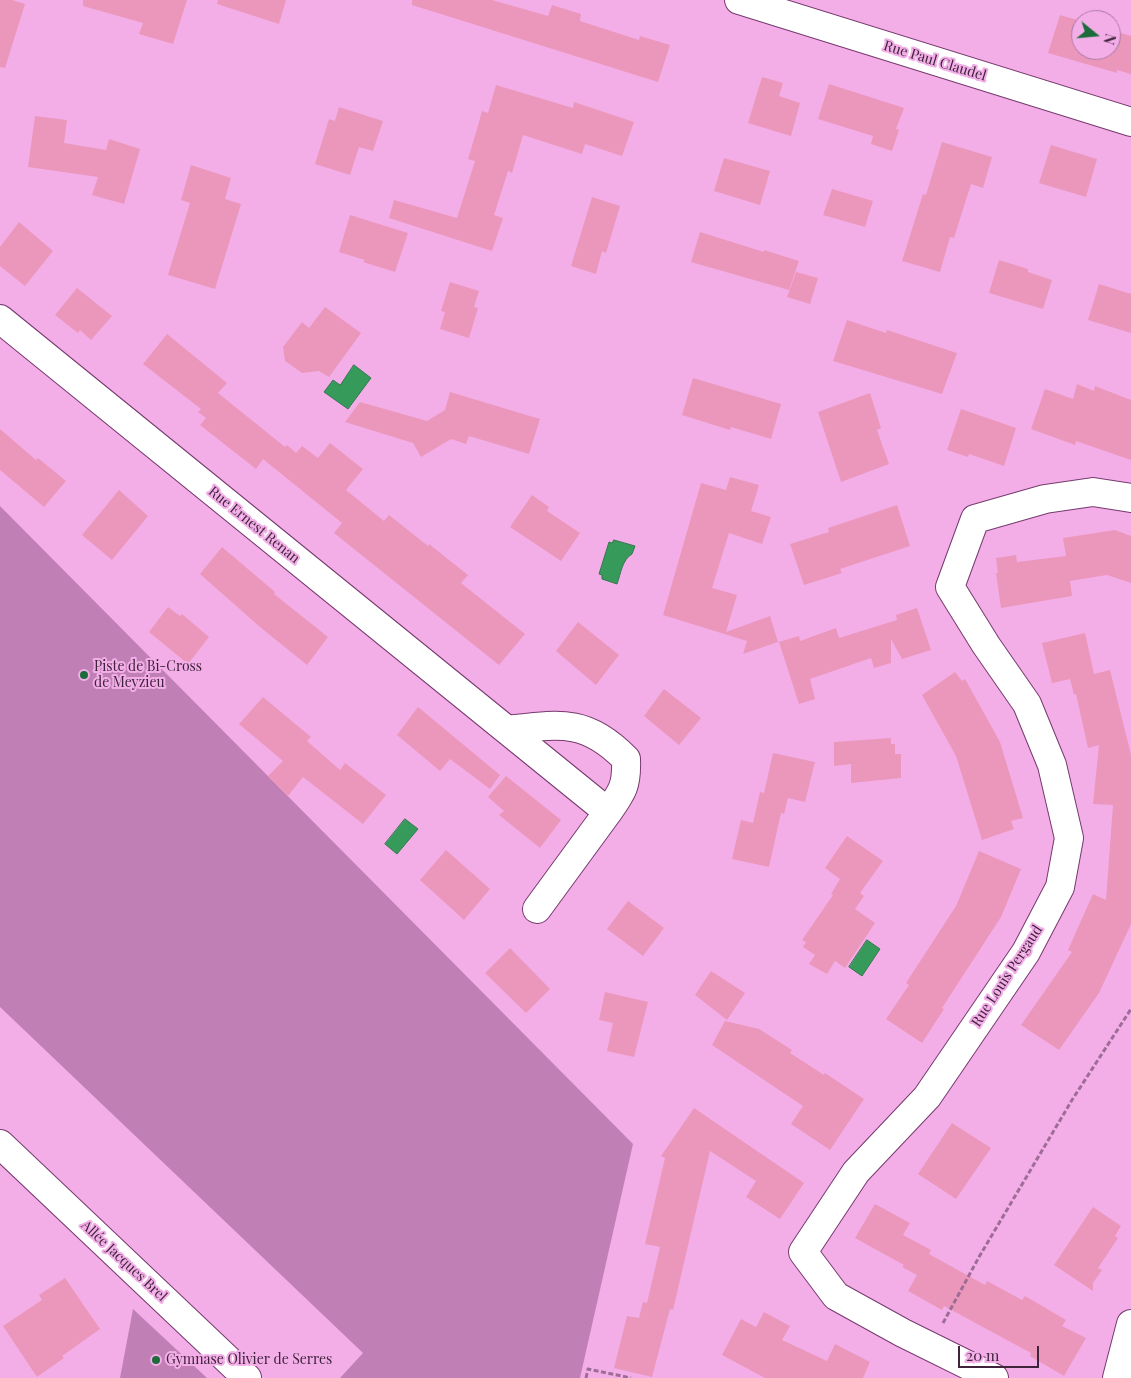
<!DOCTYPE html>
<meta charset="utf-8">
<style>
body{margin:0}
#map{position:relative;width:1131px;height:1378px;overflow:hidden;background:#f3aee8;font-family:"Playfair Display",serif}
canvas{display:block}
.north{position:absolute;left:1071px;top:10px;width:50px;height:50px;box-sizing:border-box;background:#f3aee8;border:1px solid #ab76a2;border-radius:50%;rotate:107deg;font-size:14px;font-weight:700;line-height:20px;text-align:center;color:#3e233a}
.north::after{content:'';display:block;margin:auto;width:18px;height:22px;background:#1c6b3b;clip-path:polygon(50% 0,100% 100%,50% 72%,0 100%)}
.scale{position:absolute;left:958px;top:1346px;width:81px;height:22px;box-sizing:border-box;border:2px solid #3e233a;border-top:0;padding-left:6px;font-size:15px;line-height:18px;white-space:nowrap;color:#3e233a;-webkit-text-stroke:4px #f3aee8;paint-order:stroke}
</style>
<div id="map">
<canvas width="1131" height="1378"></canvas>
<div class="north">N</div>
<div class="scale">20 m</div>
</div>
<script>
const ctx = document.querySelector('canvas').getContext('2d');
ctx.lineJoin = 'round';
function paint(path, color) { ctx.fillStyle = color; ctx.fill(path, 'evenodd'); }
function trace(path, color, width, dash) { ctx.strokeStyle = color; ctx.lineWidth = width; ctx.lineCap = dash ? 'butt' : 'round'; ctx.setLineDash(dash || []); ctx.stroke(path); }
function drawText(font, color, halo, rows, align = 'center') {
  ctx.font = font + ' "Playfair Display",serif'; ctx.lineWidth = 4; ctx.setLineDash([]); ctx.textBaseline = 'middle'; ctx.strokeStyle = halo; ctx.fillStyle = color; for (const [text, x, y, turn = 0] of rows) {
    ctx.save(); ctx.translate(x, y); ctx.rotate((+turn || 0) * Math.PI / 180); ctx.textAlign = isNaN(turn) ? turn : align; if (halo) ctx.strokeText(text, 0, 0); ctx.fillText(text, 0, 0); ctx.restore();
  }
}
const green = new Path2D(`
 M 0,506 L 633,1144 L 580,1378 L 340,1378 L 363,1353 L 0,1007 Z
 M 133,1309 L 207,1378 L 120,1378 Z`);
const water = new Path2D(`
 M 354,365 L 371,378 L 348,409 L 324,392 L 333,380 L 340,385 Z
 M 614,540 L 635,546 L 632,554 C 622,560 621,573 617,584 L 602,579 L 602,575 L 599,574 L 609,542 L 612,543 Z
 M 405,819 L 418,829 L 397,854 L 385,844 Z
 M 867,940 L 880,949 L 862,976 L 849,967 Z`);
const building = new Path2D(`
 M 0,0 L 12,0 L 25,4 L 5,68 L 0,67 Z
 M 83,0 L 187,0 L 173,44 L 139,34 L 143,23 L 83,6 Z
 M 218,0 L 286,0 L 279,24 L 217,4 Z
 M 412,0 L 492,0 L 548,16 L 552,5 L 581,14 L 580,21 L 639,40 L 640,36 L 670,45 L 658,82 L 412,5 Z
 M 1060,15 L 1081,21 L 1081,50 L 1111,50 L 1111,30 L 1131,36 L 1131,74 L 1117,70 L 1117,73 L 1048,53 Z
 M 762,77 L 783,83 L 779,96 L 800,103 L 791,136 L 748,123 Z
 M 829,84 L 904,108 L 896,129 L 899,130 L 892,151 L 871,144 L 873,136 L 818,119 Z
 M 496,85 L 573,108 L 574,102 L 634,122 L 622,156 L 585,144 L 582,154 L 523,135 L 512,173 L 508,171 L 494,215 L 503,218 L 492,251 L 389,218 L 394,200 L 457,218 L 475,161 L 468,159 L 477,129 L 482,111 L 488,113 Z
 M 339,107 L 383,121 L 373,151 L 359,147 L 350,175 L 315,164 L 329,119 L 335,121 Z
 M 35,116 L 67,120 L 64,143 L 106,150 L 109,139 L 140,149 L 124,204 L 92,195 L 98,177 L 28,167 Z
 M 942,142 L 992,157 L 983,188 L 971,184 L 954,238 L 950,237 L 940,272 L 902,261 L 923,194 L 926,195 Z
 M 1051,145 L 1097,159 L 1086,197 L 1039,183 Z
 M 724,158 L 770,171 L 760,205 L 714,191 Z
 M 191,165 L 231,178 L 225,199 L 241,204 L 215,289 L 168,275 L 190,203 L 181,200 Z
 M 832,189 L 873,201 L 865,227 L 823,215 Z
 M 592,197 L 620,206 L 606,253 L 602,251 L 596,274 L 571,266 Z
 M 350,215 L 408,233 L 395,272 L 363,262 L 365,260 L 339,252 Z
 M 19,222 L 53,251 L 25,286 L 0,266 L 0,247 Z
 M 700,232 L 764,252 L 764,250 L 799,261 L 789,290 L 691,262 Z
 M 999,260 L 1028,269 L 1028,272 L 1052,280 L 1043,309 L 989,293 Z
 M 796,272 L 818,278 L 810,304 L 787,297 Z
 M 450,282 L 479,291 L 474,307 L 478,308 L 469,338 L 440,329 L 445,312 L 441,311 Z
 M 1099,284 L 1131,294 L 1131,333 L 1088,320 Z
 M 77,288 L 112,316 L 91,340 L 80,330 L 78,333 L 55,315 Z
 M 325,307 L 361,333 L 329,377 L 319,371 L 302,373 L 285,361 L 283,347 L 302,322 L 309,328 Z
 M 847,320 L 886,333 L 887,330 L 957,353 L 942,394 L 833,361 Z
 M 167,334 L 227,383 L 218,393 L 285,447 L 287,445 L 296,453 L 302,446 L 318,458 L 330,443 L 363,469 L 346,490 L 384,521 L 389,515 L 428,546 L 429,544 L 468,575 L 461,583 L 525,634 L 499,665 L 334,533 L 342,523 L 263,459 L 256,469 L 200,425 L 206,418 L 198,412 L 201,409 L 143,364 Z
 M 693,378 L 781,404 L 771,439 L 731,427 L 730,430 L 682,415 Z
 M 1077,384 L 1094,391 L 1095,386 L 1131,400 L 1131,460 L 1076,441 L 1075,445 L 1031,429 L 1045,389 L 1073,399 Z
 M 450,392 L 540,419 L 529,454 L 469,436 L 466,444 L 451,439 L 421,457 L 413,443 L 345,422 L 360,402 L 427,421 L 445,410 Z
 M 870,393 L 881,428 L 877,430 L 889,464 L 841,482 L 818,412 Z
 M 961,409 L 1016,428 L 1004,466 L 969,454 L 968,457 L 947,450 Z
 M 0,429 L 36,460 L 38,458 L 66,481 L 44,507 L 0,470 Z
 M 730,477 L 759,485 L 751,511 L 771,517 L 762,544 L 729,533 L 712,588 L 737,595 L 726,632 L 770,616 L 778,642 L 743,654 L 747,641 L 663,615 L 701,483 L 726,490 Z
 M 119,490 L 148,516 L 112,560 L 82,535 Z
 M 532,495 L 549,507 L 547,511 L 580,533 L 561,561 L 510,527 Z
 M 897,505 L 910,546 L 840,569 L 842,573 L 804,585 L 790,544 L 829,532 L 828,528 Z
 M 1115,530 L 1131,536 L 1131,583 L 1107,575 L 1070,581 L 1072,596 L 1001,608 L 996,573 L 998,573 L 996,558 L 1016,555 L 1017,562 L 1066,556 L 1063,538 Z
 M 222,547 L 275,592 L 274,594 L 328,637 L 307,665 L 260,627 L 200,574 Z
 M 168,607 L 180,616 L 182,614 L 209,637 L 188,664 L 149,632 Z
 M 917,608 L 931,650 L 902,659 L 891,639 L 891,663 L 874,668 L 871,658 L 810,679 L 815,699 L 799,704 L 779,642 L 799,636 L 800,641 L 836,628 L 839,638 L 897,620 L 896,615 Z
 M 578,622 L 619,655 L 596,685 L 556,651 Z
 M 1085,633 L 1094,674 L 1110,670 L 1131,755 L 1131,924 L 1099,993 L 1059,1050 L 1021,1025 L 1072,952 L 1068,950 L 1093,894 L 1106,900 L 1113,805 L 1093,804 L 1099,745 L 1088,748 L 1076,694 L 1074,695 L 1070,679 L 1052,683 L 1042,643 Z
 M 955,672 L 962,681 L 965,679 L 1000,742 L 1023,818 L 1011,821 L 1014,829 L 982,840 L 956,756 L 922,695 Z
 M 664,689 L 701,718 L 679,745 L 644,716 Z
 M 263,697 L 311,737 L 307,741 L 340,770 L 345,763 L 386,795 L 363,824 L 303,777 L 288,796 L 268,776 L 283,761 L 239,724 Z
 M 418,707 L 500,775 L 490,789 L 450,759 L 440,771 L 397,735 Z
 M 891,738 L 891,744 L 895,744 L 895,754 L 901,754 L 901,778 L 851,783 L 851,764 L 834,766 L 834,742 Z
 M 773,753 L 815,762 L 805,802 L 788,798 L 784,814 L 781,813 L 769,867 L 732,859 L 741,820 L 753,823 L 760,792 L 764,793 Z
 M 506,776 L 561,820 L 540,848 L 499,815 L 504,811 L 488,797 Z
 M 847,836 L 883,861 L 860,893 L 864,896 L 855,909 L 875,923 L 845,968 L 835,961 L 827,974 L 809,964 L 815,955 L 803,947 L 806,942 L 802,940 L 833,895 L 831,894 L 840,879 L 825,868 Z
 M 446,850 L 490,889 L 464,920 L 420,880 Z
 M 979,851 L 1021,869 L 1001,917 L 942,1008 L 944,1009 L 922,1043 L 886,1019 L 909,985 L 906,983 L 956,906 Z
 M 628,901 L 664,928 L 643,956 L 607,929 Z
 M 510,948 L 550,989 L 526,1013 L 485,973 Z
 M 711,971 L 745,993 L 727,1020 L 695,995 Z
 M 605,992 L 648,1002 L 634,1057 L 607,1051 L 613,1023 L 599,1020 Z
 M 725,1021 L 759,1029 L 792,1050 L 790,1053 L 824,1075 L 825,1073 L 864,1099 L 830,1150 L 791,1124 L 803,1106 L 712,1045 Z
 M 694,1108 L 804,1183 L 780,1219 L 746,1197 L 756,1181 L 710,1151 L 673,1310 L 670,1309 L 652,1377 L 614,1368 L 627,1316 L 639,1318 L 643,1302 L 647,1303 L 660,1247 L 645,1244 L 665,1158 L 661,1156 Z
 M 952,1123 L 991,1148 L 956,1199 L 918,1174 Z
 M 875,1204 L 910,1223 L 903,1235 L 931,1250 L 929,1254 L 985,1285 L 987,1281 L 1022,1300 L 1025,1296 L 1066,1320 L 1062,1326 L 1086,1338 L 1064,1376 L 1030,1356 L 1031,1353 L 944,1306 L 942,1310 L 908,1291 L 917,1275 L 902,1267 L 904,1265 L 855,1238 Z
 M 1093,1207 L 1121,1226 L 1115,1236 L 1118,1238 L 1098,1268 L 1102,1270 L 1093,1283 L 1093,1291 L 1054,1265 Z
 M 65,1278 L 100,1329 L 62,1356 L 64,1358 L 37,1377 L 3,1326 L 42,1300 L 39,1295 Z
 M 764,1312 L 790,1326 L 782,1340 L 827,1361 L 835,1344 L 870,1362 L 863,1378 L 765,1378 L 722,1355 L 741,1319 L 756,1327 Z`);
const path = new Path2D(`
 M 943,1323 L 979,1257 L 1072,1100 L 1131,1009
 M 586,1378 L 588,1369 L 631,1378`);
const minor = new Path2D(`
 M 739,0 L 1131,122
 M 0,319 L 608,812 L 537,909
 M 507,730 C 559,724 586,718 626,759 C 627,785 623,791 608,812
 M 0,1144 L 247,1378
 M 994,1378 L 903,1333 L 836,1296 L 803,1252 L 856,1172 L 927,1097 L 1026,952 L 1060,887 L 1069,838 L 1052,765 L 1027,704 L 986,645 L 950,587 L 975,519 L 1045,499 L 1093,492 L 1131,498
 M 1117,1378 L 1131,1324`);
const markers = [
 [84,675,5,"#1c6b3b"],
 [156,1360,5,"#1c6b3b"]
];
const streetNames = [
 ["Rue Paul Claudel",935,61,17],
 ["Rue Ernest Renan",254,525,39],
 ["Rue Louis Pergaud",1007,976,-57],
 ["Allée Jacques Brel",124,1261,43]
];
const poiNames = [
 ["Piste de Bi-Cross",94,667],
 ["de Meyzieu",94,683],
 ["Gymnase Olivier de Serres",166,1360]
];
paint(green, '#c080b6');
paint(water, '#369a5b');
trace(water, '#387651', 1);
paint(building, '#eb97bb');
trace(minor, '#763a6e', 30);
trace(path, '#9e6d96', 3, [5, 2.5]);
trace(minor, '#fff', 28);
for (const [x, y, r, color] of markers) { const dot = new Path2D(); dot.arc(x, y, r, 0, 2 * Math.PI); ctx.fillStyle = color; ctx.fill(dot); trace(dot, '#f3aee8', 2); }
drawText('14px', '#3e233a', '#f3aee8', streetNames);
drawText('14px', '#3e233a', '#f3aee8', poiNames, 'left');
</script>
